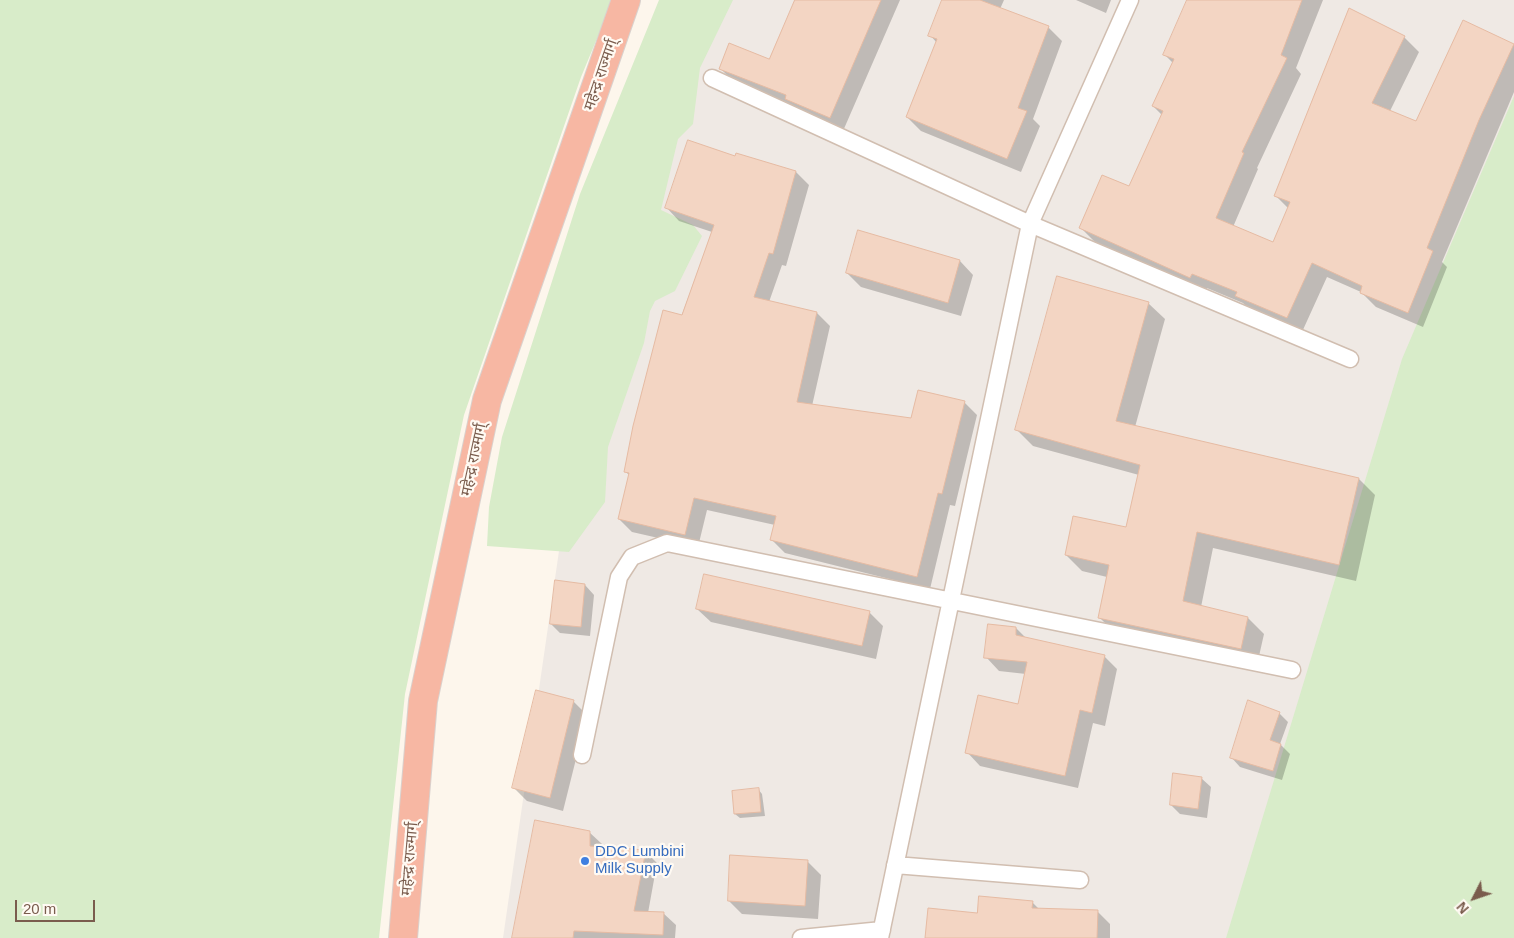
<!DOCTYPE html>
<meta charset="utf-8">
<style>
body{margin:0}
#map{position:relative;width:1514px;height:938px;overflow:hidden;background:#fdf6ec;font-family:Arial,sans-serif}
canvas{display:block}
.north{position:absolute;left:1449px;top:873px;width:50px;height:50px;-webkit-text-stroke:4px #fffaf3;paint-order:stroke;rotate:229deg;font-size:14px;font-weight:700;line-height:20px;text-align:center;color:#7a5c4d}
.north::after{content:'';display:block;margin:auto;width:18px;height:22px;background:#7a5c4d;clip-path:polygon(50% 0,100% 100%,50% 72%,0 100%)}
.scale{position:absolute;left:15px;top:900px;width:80px;height:22px;box-sizing:border-box;border:2px solid #7a5c4d;border-top:0;padding-left:6px;font-size:15px;line-height:18px;white-space:nowrap;color:#7a5c4d;-webkit-text-stroke:4px #fffaf3;paint-order:stroke}
</style>
<div id="map">
<canvas width="1514" height="938"></canvas>
<div class="north">N</div>
<div class="scale">20 m</div>
</div>
<script>
const ctx = document.querySelector('canvas').getContext('2d');
ctx.lineJoin = 'round';
function paint(path, color) { ctx.fillStyle = color; ctx.fill(path, 'evenodd'); }
function trace(path, color, width, dash) { ctx.strokeStyle = color; ctx.lineWidth = width; ctx.lineCap = dash ? 'butt' : 'round'; ctx.setLineDash(dash || []); ctx.stroke(path); }
function drawText(font, color, halo, rows, align = 'center') {
  ctx.font = font + ' Arial,"Noto Sans Devanagari",sans-serif'; ctx.lineWidth = 4.5; ctx.setLineDash([]); ctx.textBaseline = 'middle'; ctx.strokeStyle = halo; ctx.fillStyle = color; for (const [text, x, y, turn = 0] of rows) {
    ctx.save(); ctx.translate(x, y); ctx.rotate((+turn || 0) * Math.PI / 180); ctx.textAlign = isNaN(turn) ? turn : align; if (halo) ctx.strokeText(text, 0, 0); ctx.fillText(text, 0, 0); ctx.restore();
  }
}
const industrial = new Path2D(`
 M 700,0 L 1514,0 L 1514,567 L 1345,938 L 503,938 L 596,295 Z`);
const green = new Path2D(`
 M 0,0 L 613,0 L 581,77 L 464,415 L 405,694 L 379,938 L 0,938 Z
 M 659,0 L 733,0 L 700,68 L 693,124 L 678,139 L 661,210 L 693,225 L 702,236 L 675,291 L 655,301 L 650,311 L 644,343 L 608,447 L 605,502 L 569,552 L 487,546 L 489,507 L 502,437 L 580,194 Z
 M 1514,96 L 1514,938 L 1226,938 L 1402,359 Z`);
const shadow = new Path2D(`
 M 795,0 L 900,0 L 843,131 L 800,113 L 792,105 L 734,82 L 720,68 L 770,61 Z
 M 943,0 L 1004,0 L 1000,9 L 1048,27 L 1062,41 L 1033,119 L 1040,126 L 1021,172 L 921,131 L 907,117 L 937,43 L 930,35 Z
 M 1076,0 L 1111,0 L 1106,13 Z
 M 1188,0 L 1323,0 L 1296,68 L 1301,74 L 1257,168 L 1258,169 L 1233,227 L 1274,243 L 1289,209 L 1275,195 L 1404,37 L 1419,52 L 1390,111 L 1417,122 L 1464,22 L 1514,45 L 1514,92 L 1442,262 L 1447,267 L 1423,327 L 1376,307 L 1361,292 L 1327,277 L 1302,332 L 1251,311 L 1243,303 L 1207,288 L 1205,292 L 1096,243 L 1081,228 L 1130,188 L 1162,115 L 1153,106 L 1173,63 L 1164,54 Z
 M 737,154 L 796,172 L 809,185 L 786,266 L 782,265 L 769,302 L 817,313 L 830,326 L 812,406 L 912,419 L 964,402 L 977,415 L 955,506 L 950,505 L 930,589 L 785,553 L 772,540 L 775,525 L 707,510 L 698,547 L 632,532 L 619,519 L 630,476 L 625,471 L 712,232 L 679,221 L 667,208 L 736,158 Z
 M 960,261 L 973,275 L 961,316 L 861,287 L 847,273 Z
 M 1148,303 L 1165,319 L 1135,427 L 1359,479 L 1375,495 L 1356,581 L 1213,548 L 1201,607 L 1248,618 L 1264,634 L 1257,665 L 1116,634 L 1099,617 L 1107,577 L 1082,571 L 1066,555 L 1127,528 L 1139,475 L 1033,446 L 1016,429 Z
 M 556,582 L 585,585 L 594,595 L 590,636 L 560,633 L 551,624 Z
 M 697,609 L 869,612 L 883,626 L 876,659 L 711,622 Z
 M 1016,628 L 1026,638 L 1104,656 L 1117,669 L 1105,726 L 1093,723 L 1078,788 L 980,766 L 967,752 L 1019,706 L 1026,674 L 999,671 L 986,657 Z
 M 573,701 L 587,715 L 563,811 L 527,801 L 514,788 Z
 M 1279,713 L 1288,722 L 1280,744 L 1290,754 L 1282,780 L 1240,767 L 1231,757 Z
 M 1201,778 L 1211,787 L 1207,818 L 1180,814 L 1171,805 Z
 M 758,789 L 762,794 L 765,816 L 740,818 L 735,814 L 733,792 Z
 M 589,832 L 602,844 L 602,848 L 645,851 L 657,863 L 648,913 L 663,913 L 676,925 L 675,938 L 526,938 Z
 M 807,861 L 821,875 L 818,919 L 742,914 L 729,901 Z
 M 1032,902 L 1039,909 L 1097,911 L 1110,924 L 1110,938 L 927,938 L 978,914 Z`);
const building = new Path2D(`
 M 795,0 L 881,0 L 830,118 L 785,99 L 786,95 L 719,69 L 729,43 L 769,59 Z
 M 942,0 L 980,0 L 1049,26 L 1018,108 L 1027,111 L 1007,159 L 906,117 L 937,39 L 928,36 Z
 M 1187,0 L 1302,0 L 1281,55 L 1287,58 L 1242,152 L 1244,153 L 1216,218 L 1273,242 L 1290,202 L 1274,196 L 1349,8 L 1405,36 L 1372,103 L 1416,121 L 1463,20 L 1514,44 L 1479,120 L 1427,248 L 1433,251 L 1408,313 L 1360,293 L 1362,286 L 1312,263 L 1287,318 L 1235,296 L 1237,292 L 1192,274 L 1190,278 L 1079,228 L 1102,175 L 1129,186 L 1163,111 L 1152,106 L 1174,59 L 1163,55 Z
 M 688,140 L 735,156 L 736,153 L 796,171 L 773,254 L 769,253 L 754,297 L 817,312 L 797,402 L 911,418 L 918,390 L 965,401 L 942,494 L 938,493 L 917,577 L 770,540 L 776,516 L 694,498 L 685,535 L 618,519 L 629,473 L 624,472 L 633,426 L 663,310 L 682,315 L 714,225 L 665,208 Z
 M 858,230 L 960,260 L 948,303 L 846,273 Z
 M 1057,276 L 1149,302 L 1116,421 L 1359,478 L 1339,565 L 1197,532 L 1183,601 L 1248,617 L 1241,649 L 1098,618 L 1109,565 L 1065,555 L 1073,516 L 1126,527 L 1140,465 L 1015,430 Z
 M 704,574 L 870,611 L 862,646 L 696,609 Z
 M 555,580 L 585,584 L 581,627 L 550,624 Z
 M 988,624 L 1016,627 L 1016,635 L 1105,655 L 1092,713 L 1080,710 L 1065,776 L 965,753 L 978,695 L 1018,704 L 1027,662 L 984,658 Z
 M 536,690 L 574,700 L 550,798 L 512,788 Z
 M 1248,700 L 1280,712 L 1270,740 L 1281,744 L 1273,771 L 1230,758 Z
 M 1173,773 L 1202,777 L 1198,809 L 1170,805 Z
 M 759,788 L 761,812 L 734,814 L 732,791 Z
 M 535,820 L 590,831 L 590,846 L 646,850 L 634,911 L 664,912 L 663,935 L 574,931 L 573,938 L 512,938 Z
 M 730,855 L 808,860 L 805,906 L 728,901 Z
 M 979,896 L 1033,901 L 1032,908 L 1098,910 L 1097,938 L 925,938 L 928,908 L 977,913 Z`);
const lane = new Path2D(`
 M 712,78 L 1030,224 L 1350,359
 M 582,755 L 619,577 L 632,557 L 667,543 L 1292,670
 M 895,865 L 1080,880
 M 801,938 L 882,930
 M 880,938 L 1030,224 L 1130,0`);
const highway = new Path2D(`
 M 403,938 L 423,701 L 487,400 L 626,0`);
const markers = [
 [585,861,5,"#3f7fe0"]
];
const streetNames = [
 ["महेन्द्र राज्मार्ग्",601,75,-71],
 ["महेन्द्र राज्मार्ग्",474,460,-78],
 ["महेन्द्र राज्मार्ग्",410,859,-85]
];
const shopNames = [
 ["DDC Lumbini",595,852],
 ["Milk Supply",595,869]
];
paint(industrial, '#efe9e4');
paint(green, '#d8ecc9');
paint(shadow, '#0003');
paint(building, '#f3d5c3');
trace(building, '#e6bba3', 1);
trace(lane, '#d1beb0', 19);
trace(highway, '#dad1cd', 30);
trace(lane, '#fff', 16);
trace(highway, '#f7b7a3', 28);
for (const [x, y, r, color] of markers) { const dot = new Path2D(); dot.arc(x, y, r, 0, 2 * Math.PI); ctx.fillStyle = color; ctx.fill(dot); trace(dot, '#fffaf3', 2); }
drawText('15px', '#7a5c4d', '#fffaf3', streetNames);
drawText('15px', '#366cbe', '#fffaf3', shopNames, 'left');
</script>
